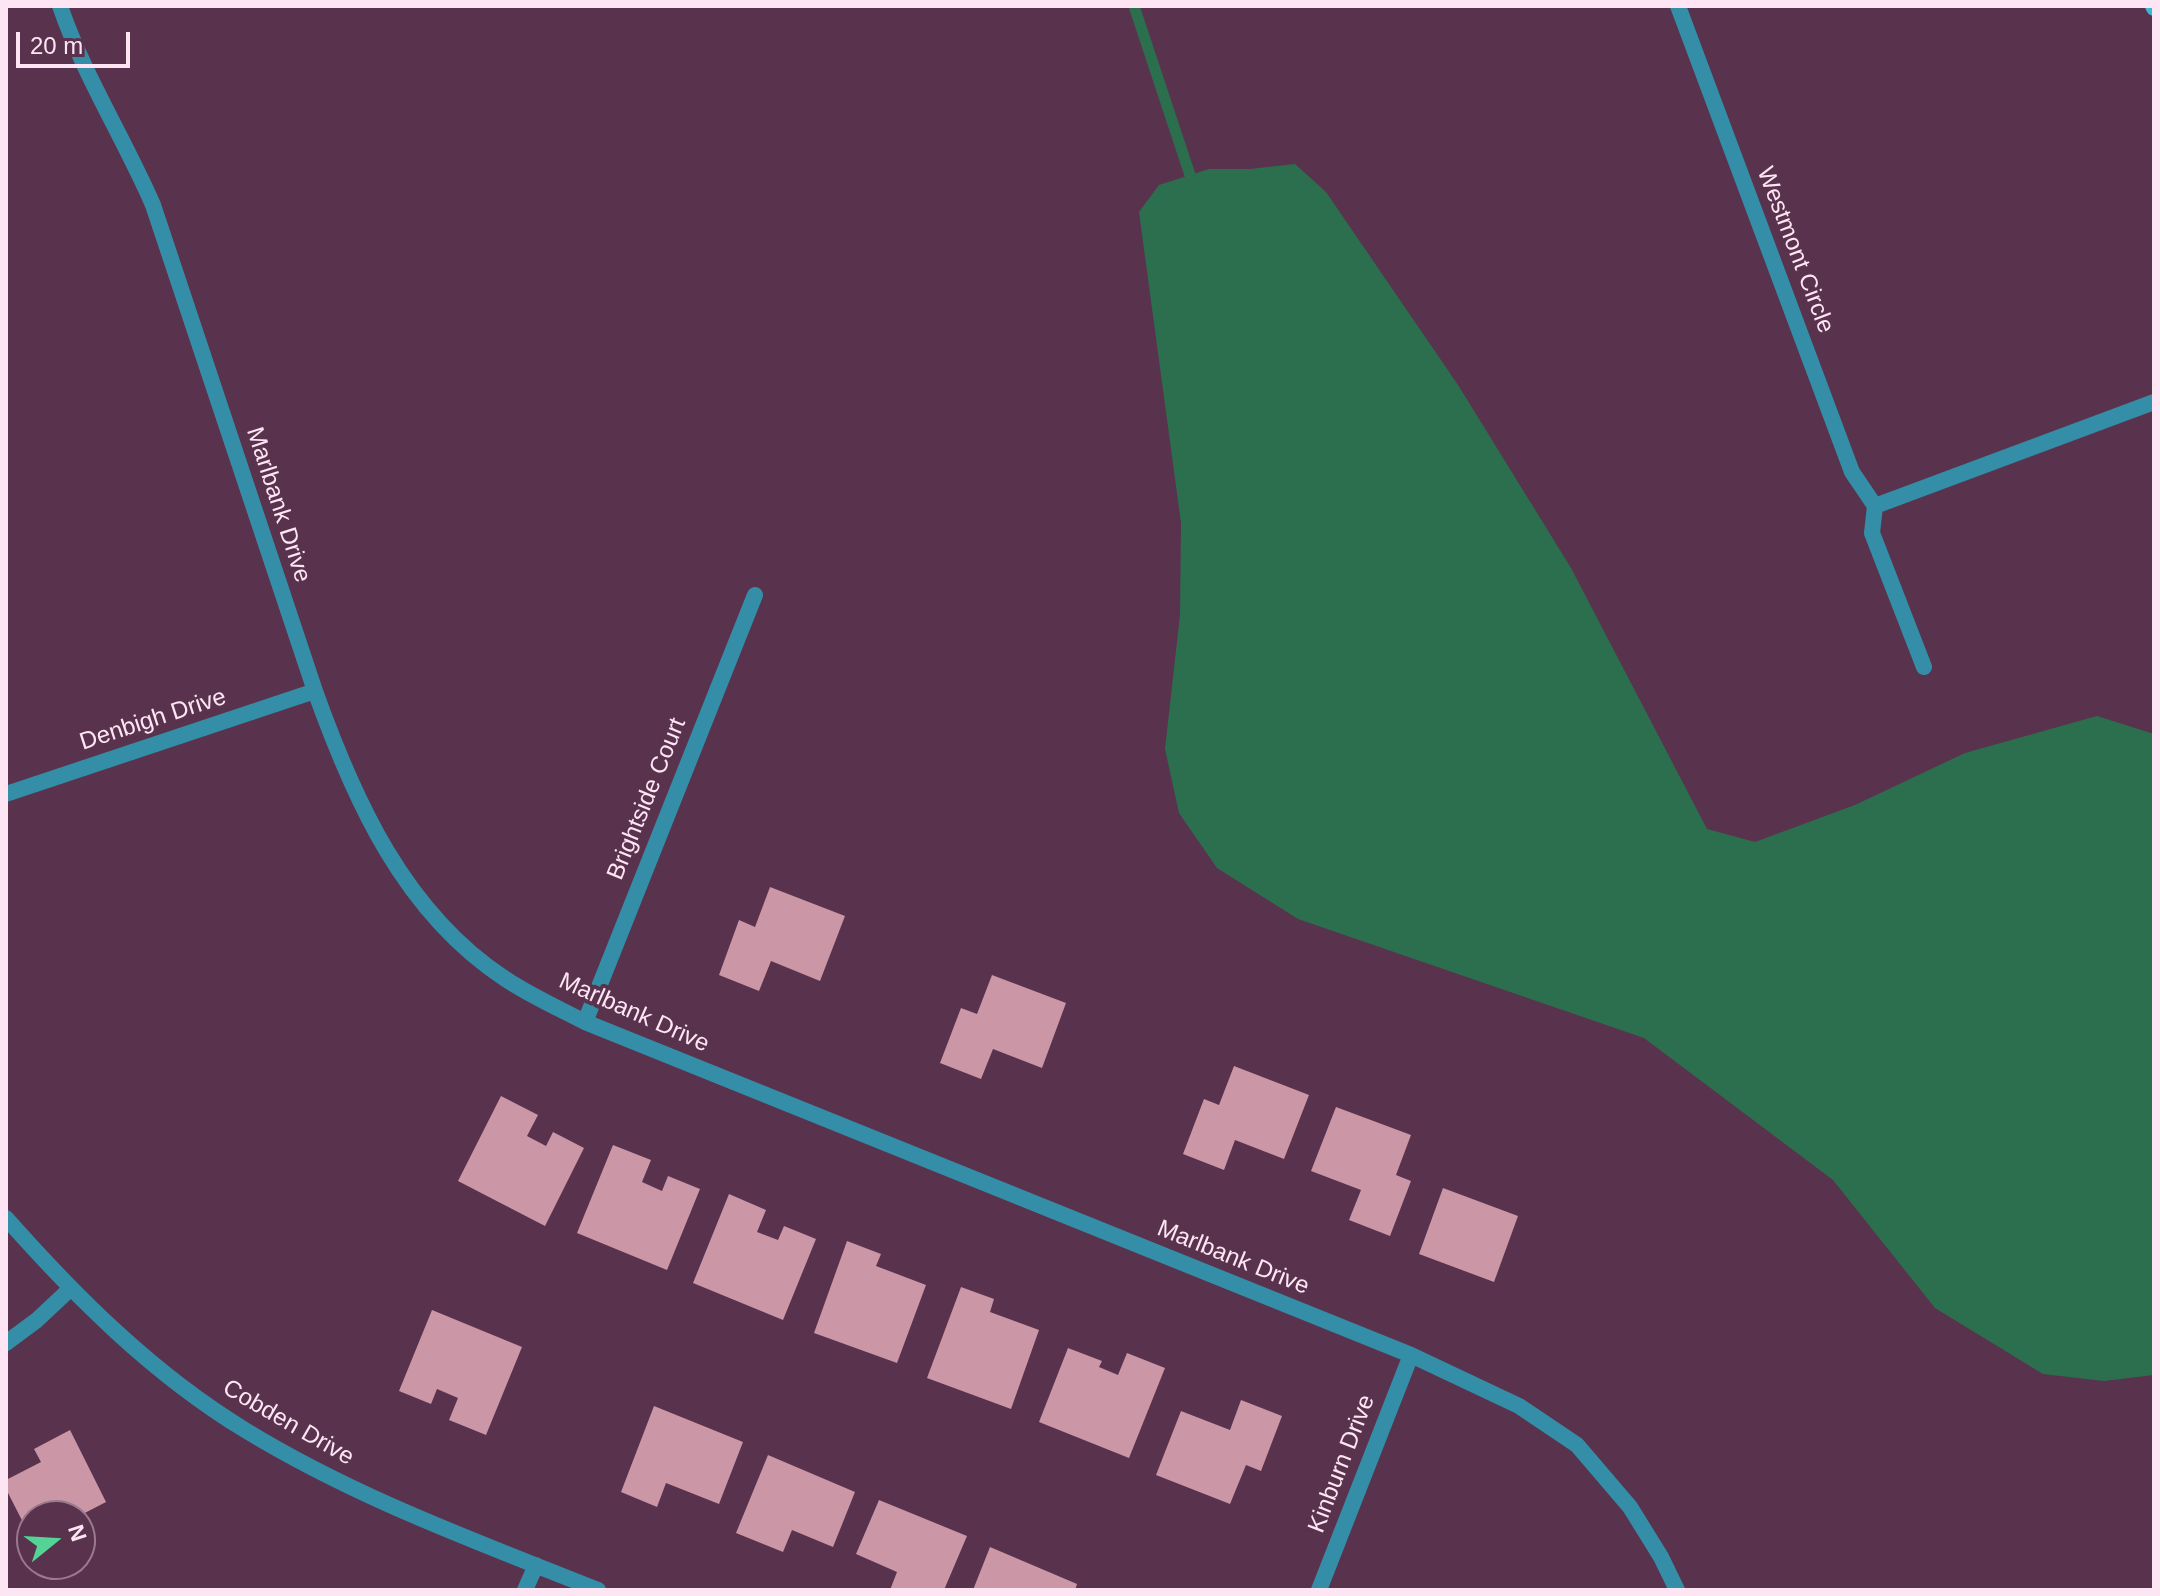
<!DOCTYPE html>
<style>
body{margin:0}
#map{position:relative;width:2160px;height:1596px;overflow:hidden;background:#59334d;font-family:Helvetica,sans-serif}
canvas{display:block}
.frame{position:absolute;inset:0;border:8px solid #fde5f4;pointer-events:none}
.north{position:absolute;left:16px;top:1500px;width:80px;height:80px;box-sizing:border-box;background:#59334d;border:2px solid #9b7a90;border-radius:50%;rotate:72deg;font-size:22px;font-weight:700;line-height:32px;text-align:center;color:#fde5f4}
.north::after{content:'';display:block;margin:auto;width:28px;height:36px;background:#53d396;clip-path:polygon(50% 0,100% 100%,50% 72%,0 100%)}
.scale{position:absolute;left:16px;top:32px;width:114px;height:36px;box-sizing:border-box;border:4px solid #fde5f4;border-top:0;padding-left:10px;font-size:24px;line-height:28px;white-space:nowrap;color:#fde5f4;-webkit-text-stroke:6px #59334d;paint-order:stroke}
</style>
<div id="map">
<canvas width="2160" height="1596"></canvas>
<div class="frame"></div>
<div class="north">N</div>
<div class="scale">20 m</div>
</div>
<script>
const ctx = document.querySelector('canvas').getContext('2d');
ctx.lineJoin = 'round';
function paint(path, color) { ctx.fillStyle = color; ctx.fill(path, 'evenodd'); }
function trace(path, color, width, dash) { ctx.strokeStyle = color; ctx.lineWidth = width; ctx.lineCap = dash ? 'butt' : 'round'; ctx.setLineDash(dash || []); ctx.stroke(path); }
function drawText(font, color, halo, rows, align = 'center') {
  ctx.font = font + ' Helvetica,sans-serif'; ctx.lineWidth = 8; ctx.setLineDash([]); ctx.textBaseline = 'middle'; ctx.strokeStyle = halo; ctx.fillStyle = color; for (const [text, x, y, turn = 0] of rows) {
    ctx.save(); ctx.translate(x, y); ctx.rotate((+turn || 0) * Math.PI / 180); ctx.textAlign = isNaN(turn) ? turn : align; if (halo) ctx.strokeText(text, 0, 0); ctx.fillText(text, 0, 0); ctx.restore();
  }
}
const water = new Path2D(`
 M 1295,164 L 1326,192 L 1458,385 L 1571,568 L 1707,829 L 1755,842 L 1855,805 L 1965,753 L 2097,716 L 2154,734 L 2154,1375 L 2104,1381 L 2043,1374 L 1935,1308 L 1833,1180 L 1644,1038 L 1298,919 L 1217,868 L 1179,813 L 1165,749 L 1180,615 L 1181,523 L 1139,212 L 1159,185 L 1209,169 L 1250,169 Z`);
const stream = new Path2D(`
 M 1134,6 L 1190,175`);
const building = new Path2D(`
 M 770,887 L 845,916 L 820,981 L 771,961 L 759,991 L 719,975 L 739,920 L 755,927 Z
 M 992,975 L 1066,1003 L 1042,1068 L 993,1049 L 981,1079 L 940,1063 L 961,1008 L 977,1014 Z
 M 1234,1066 L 1309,1095 L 1284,1159 L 1235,1140 L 1224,1170 L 1183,1154 L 1204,1099 L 1219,1105 Z
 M 501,1096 L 538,1115 L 527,1136 L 546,1146 L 553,1132 L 584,1148 L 545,1226 L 458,1181 Z
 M 1336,1107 L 1411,1135 L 1396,1175 L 1411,1181 L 1390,1236 L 1349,1220 L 1361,1190 L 1311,1171 Z
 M 613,1145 L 651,1160 L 642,1182 L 662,1191 L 668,1176 L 700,1189 L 667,1270 L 577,1233 Z
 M 1443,1188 L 1518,1216 L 1494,1282 L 1419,1254 Z
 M 729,1194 L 766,1210 L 757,1232 L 778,1240 L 784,1226 L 816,1239 L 783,1320 L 693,1283 Z
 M 847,1241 L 881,1254 L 876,1266 L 926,1285 L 897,1363 L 814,1333 Z
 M 961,1287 L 994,1299 L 990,1312 L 1039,1330 L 1011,1409 L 927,1378 Z
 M 432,1310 L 522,1347 L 486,1435 L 449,1420 L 458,1398 L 437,1389 L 431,1404 L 399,1391 Z
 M 1068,1348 L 1102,1361 L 1099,1367 L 1118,1375 L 1127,1353 L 1165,1368 L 1129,1458 L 1039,1422 Z
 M 1241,1400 L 1282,1416 L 1261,1471 L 1246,1465 L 1230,1504 L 1156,1475 L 1181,1411 L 1230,1430 Z
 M 654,1406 L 743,1442 L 719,1504 L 666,1483 L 657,1507 L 621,1492 Z
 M 70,1430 L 106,1502 L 79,1516 L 32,1516 L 32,1540 L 6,1489 L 6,1480 L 41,1462 L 34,1449 Z
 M 768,1455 L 855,1492 L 833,1547 L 792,1530 L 783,1552 L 736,1533 Z
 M 879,1500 L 967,1536 L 944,1590 L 890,1590 L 897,1572 L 856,1554 Z
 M 990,1547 L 1077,1584 L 1075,1590 L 973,1590 Z`);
const street = new Path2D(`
 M 60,6 C 84,76 124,138 153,205 L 315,691 C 354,800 404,912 504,978 C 529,995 558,1008 585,1022 L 1411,1355 L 1519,1406 L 1577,1445 L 1630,1507 L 1661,1557 L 1677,1590
 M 1678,6 L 1852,472 L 1875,506 L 1872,533 L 1924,667
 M 1875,506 L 2154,402
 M 6,794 L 315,691
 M 585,1022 L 755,595
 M 6,1218 C 77,1298 153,1374 245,1430 C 356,1498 478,1542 598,1590
 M 6,1343 L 37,1320 L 70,1289
 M 525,1590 L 536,1565
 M 1319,1590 L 1411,1355`);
const secondary = new Path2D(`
 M 2153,6 L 2154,8`);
const streetNames = [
 ["Westmont Circle",1795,250,69],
 ["Marlbank Drive",278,505,72],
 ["Denbigh Drive",153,720,-18],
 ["Brightside Court",647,799,-68],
 ["Marlbank Drive",634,1013,24],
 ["Marlbank Drive",1233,1258,22],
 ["Cobden Drive",288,1423,30],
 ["Kinburn Drive",1342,1464,-69]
];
paint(water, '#2c6f4e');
trace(stream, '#2c6f4e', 11);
paint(building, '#cb96a6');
trace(street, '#348ea7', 16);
trace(secondary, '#42b5d4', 16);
drawText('24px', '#fde5f4', '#59334d', streetNames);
</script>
